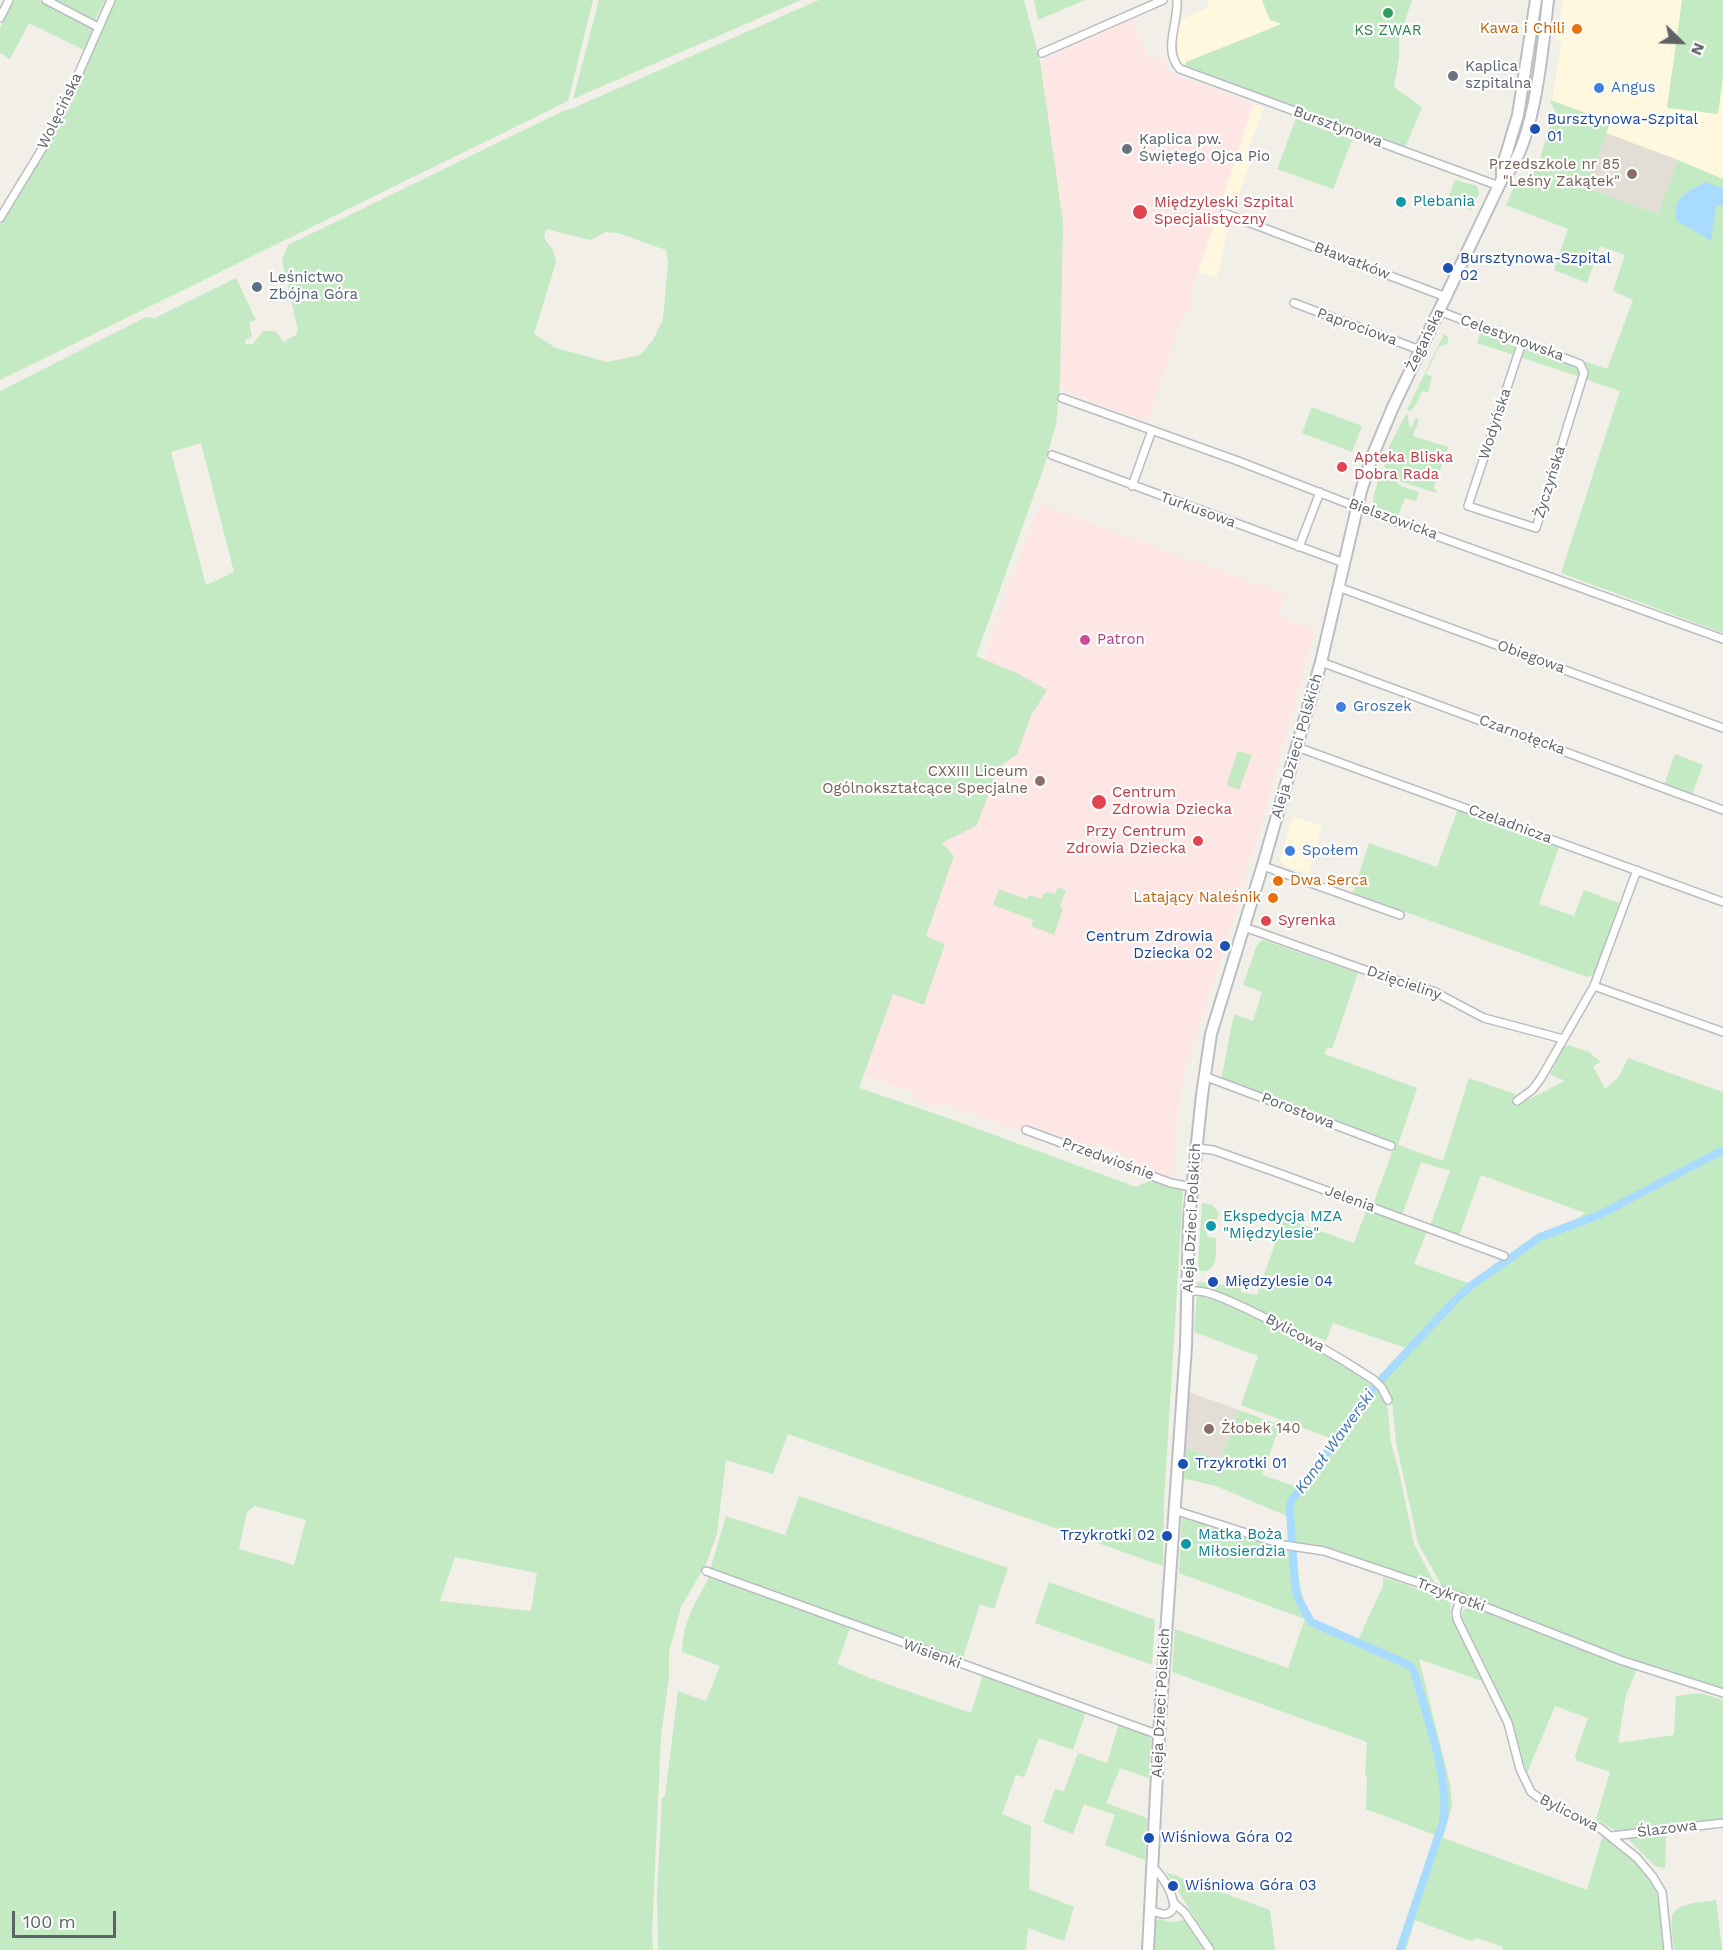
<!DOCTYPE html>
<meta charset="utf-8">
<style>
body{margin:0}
#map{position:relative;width:1723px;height:1950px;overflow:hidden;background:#f1efe7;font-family:"Work Sans",sans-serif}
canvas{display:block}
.north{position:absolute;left:1651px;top:12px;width:60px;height:60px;-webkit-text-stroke:4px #fff;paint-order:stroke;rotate:113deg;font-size:16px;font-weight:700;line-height:24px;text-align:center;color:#5e6368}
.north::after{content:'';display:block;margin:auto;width:21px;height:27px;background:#5e6368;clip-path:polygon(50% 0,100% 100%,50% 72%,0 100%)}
.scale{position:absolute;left:12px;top:1911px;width:104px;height:27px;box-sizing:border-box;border:3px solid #5e6368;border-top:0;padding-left:8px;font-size:18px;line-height:21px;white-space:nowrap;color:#5e6368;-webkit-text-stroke:4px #fff;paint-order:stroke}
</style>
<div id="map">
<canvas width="1723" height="1950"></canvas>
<div class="north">N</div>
<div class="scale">100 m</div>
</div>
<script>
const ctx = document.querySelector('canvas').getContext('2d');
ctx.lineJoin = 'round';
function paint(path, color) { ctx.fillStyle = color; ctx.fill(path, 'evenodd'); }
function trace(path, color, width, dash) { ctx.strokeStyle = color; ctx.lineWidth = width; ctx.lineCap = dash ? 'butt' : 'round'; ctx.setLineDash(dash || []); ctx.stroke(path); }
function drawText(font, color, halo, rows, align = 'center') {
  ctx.font = font + ' "Work Sans",sans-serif'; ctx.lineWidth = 4.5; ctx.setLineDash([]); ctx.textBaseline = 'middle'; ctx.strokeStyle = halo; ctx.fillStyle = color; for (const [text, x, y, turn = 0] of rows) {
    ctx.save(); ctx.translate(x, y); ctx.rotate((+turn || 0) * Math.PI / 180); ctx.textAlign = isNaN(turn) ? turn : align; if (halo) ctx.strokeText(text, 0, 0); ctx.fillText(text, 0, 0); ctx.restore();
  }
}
const commercial = new Path2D(`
 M 1206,0 L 1262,0 L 1266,15 L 1283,23 L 1186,62 L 1184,67 L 1179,60 L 1177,35 L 1181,22 L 1180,20 L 1209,7 Z
 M 1563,0 L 1723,0 L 1723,424 L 1603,380 L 1633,300 L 1628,297 L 1678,161 L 1606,133 L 1610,122 L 1552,100 L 1562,42 L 1556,41 Z
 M 1253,104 L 1264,108 L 1246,156 L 1252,159 L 1230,219 L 1217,279 L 1198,272 L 1228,182 L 1226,181 L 1229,178 Z
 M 1295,817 L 1322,826 L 1309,874 L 1283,865 L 1280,860 L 1292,819 Z`);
const education = new Path2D(`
 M 1606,133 L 1678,160 L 1659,214 L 1586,188 Z
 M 1188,1392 L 1239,1410 L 1221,1460 L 1184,1448 Z`);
const medical = new Path2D(`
 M 1131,17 L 1149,59 L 1165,60 L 1165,67 L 1174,75 L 1253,104 L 1229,179 L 1226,180 L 1228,181 L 1190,295 L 1194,297 L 1188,313 L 1184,313 L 1148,422 L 1067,392 L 1065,387 L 1060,385 L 1063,222 L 1040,61 L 1047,60 L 1058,48 Z
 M 1040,504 L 1286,595 L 1279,616 L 1315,630 L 1252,857 L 1249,858 L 1239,895 L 1240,898 L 1182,1079 L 1172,1177 L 1127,1161 L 1128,1157 L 1097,1144 L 1093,1148 L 1028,1125 L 1025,1133 L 940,1102 L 937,1108 L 913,1099 L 915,1093 L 824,1061 L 958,747 L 1004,597 Z`);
const green = new Path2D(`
 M 14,0 L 38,0 L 93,29 L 84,50 L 29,23 L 10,59 L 0,53 L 0,28 Z
 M 53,0 L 105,0 L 95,20 Z
 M 115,0 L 593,0 L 568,101 L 0,380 L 0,224 L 26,177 L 50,140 L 76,89 Z
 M 599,0 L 801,0 L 573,99 Z
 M 819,0 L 1024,0 L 1040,61 L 1063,222 L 1060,385 L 1056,424 L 1044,467 L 976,656 L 1017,673 L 1047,690 L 1031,716 L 1017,754 L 998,768 L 977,825 L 942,843 L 954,856 L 926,936 L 945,944 L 924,1005 L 893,994 L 859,1088 L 948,1118 L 1136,1187 L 1152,1180 L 1180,1187 L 1183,1192 L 1164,1501 L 1163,1566 L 788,1434 L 773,1474 L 726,1460 L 717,1534 L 707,1562 L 681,1607 L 669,1652 L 669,1677 L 661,1736 L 652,1933 L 653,1950 L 0,1950 L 0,391 L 146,317 L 155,318 L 236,278 L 256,320 L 249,322 L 252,337 L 245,340 L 246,344 L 253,344 L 262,332 C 275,329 277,331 283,342 L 296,335 L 298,330 L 282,260 L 288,245 L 563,111 L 571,109 ZM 546,229 L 590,240 L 606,232 L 618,233 L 666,250 L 668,263 L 663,319 L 653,340 L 640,355 L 607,362 L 556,348 L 534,334 L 556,262 L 553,250 L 544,238 ZM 201,443 L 234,572 L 206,585 L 171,452 ZM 255,1506 L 306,1520 L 294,1565 L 239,1549 L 247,1512 ZM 455,1557 L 537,1573 L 531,1611 L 440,1601 Z
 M 1034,0 L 1085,0 L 1038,20 Z
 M 1262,0 L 1412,0 L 1399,39 L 1399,58 L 1394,87 L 1422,107 L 1405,148 L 1184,67 L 1186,62 L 1282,24 L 1270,20 Z
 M 1682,0 L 1723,0 L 1723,78 L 1718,114 L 1667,108 Z
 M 1550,100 L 1610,122 L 1587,188 L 1658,214 L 1678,160 L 1723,179 L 1723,633 L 1561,573 L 1620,391 L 1585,379 L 1587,373 L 1589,372 L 1583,364 L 1584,361 L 1607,369 L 1633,300 L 1613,291 L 1625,255 L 1600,246 L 1587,283 L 1554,270 L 1568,229 L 1506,205 L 1515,184 L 1527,188 L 1540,158 L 1555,111 Z
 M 1296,119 L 1352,140 L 1333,189 L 1277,169 Z
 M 1455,180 L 1477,186 L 1479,193 L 1471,210 L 1447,201 Z
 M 1480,333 L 1515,346 L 1514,355 L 1477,343 Z
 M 1444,334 L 1448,337 L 1448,343 L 1439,347 L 1426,374 L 1432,377 L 1428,392 L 1422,391 L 1414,408 L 1410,411 L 1407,410 Z
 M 1522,348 L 1581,370 L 1580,377 L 1520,357 Z
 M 1312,407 L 1362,426 L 1352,452 L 1302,433 Z
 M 1406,414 L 1408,416 L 1409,427 L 1412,427 L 1415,418 L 1419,419 L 1413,436 L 1448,447 L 1434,487 L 1437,493 L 1402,482 L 1384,467 L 1389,447 Z
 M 1382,468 L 1401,486 L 1419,492 L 1416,501 L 1405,498 L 1398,516 L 1373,506 L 1373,498 Z
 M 1238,751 L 1252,755 L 1239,790 L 1226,785 Z
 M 1675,754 L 1703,765 L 1692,795 L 1664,785 Z
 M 1458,809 L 1559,847 L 1539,904 L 1574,916 L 1584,890 L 1619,903 L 1594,974 L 1587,977 L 1353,893 L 1369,843 L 1437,867 Z
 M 1058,887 L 1066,890 L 1060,906 L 1063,909 L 1054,935 L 1031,926 L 1033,920 L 993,905 L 999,889 L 1027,899 L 1030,895 L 1041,899 L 1044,893 L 1048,892 L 1055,894 Z
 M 1263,940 L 1358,973 L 1332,1049 L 1327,1047 L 1325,1054 L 1417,1088 L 1398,1145 L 1443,1161 L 1469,1078 L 1515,1094 L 1516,1106 L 1565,1081 L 1550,1074 L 1564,1047 L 1568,1045 L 1589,1052 L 1601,1062 L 1593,1066 L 1605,1089 L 1618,1078 L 1628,1058 L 1723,1092 L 1723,1690 L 1639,1662 L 1442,1586 L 1418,1543 L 1396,1442 L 1392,1403 L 1380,1375 L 1406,1348 L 1333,1323 L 1326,1341 L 1242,1305 L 1214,1291 L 1197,1286 L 1197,1282 L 1241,1287 L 1241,1292 L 1257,1295 L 1284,1218 L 1354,1243 L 1367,1208 L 1427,1231 L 1414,1264 L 1471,1284 L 1540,1233 L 1578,1218 L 1585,1213 L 1481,1175 L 1459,1236 L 1430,1226 L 1450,1171 L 1421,1162 L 1402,1215 L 1373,1205 L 1395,1144 L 1221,1080 L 1234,1014 L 1253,1021 L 1262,992 L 1243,985 L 1257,945 Z
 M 1202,1203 L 1212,1205 L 1219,1213 L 1217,1219 L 1208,1220 L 1207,1237 L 1216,1238 C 1215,1252 1220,1273 1199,1271 L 1198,1265 Z
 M 1197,1294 C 1263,1313 1322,1351 1378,1389 L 1387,1402 L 1391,1443 L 1399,1472 L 1414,1544 L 1435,1584 L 1314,1544 L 1288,1543 L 1287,1516 L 1216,1486 L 1182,1478 L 1184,1448 L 1221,1460 L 1239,1410 L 1280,1425 L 1262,1475 L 1297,1487 L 1333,1439 L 1241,1405 L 1258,1356 L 1194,1332 Z
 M 799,1496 L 1008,1568 L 994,1609 L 980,1604 L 962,1661 L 710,1570 L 726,1516 L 785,1535 Z
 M 1182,1518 L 1296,1549 C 1298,1567 1300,1608 1315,1621 C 1325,1628 1347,1634 1358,1640 L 1383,1586 L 1383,1577 L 1444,1598 L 1451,1604 L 1450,1615 L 1485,1682 L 1419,1659 L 1450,1784 L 1452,1806 L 1443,1838 L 1587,1890 L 1603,1834 C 1620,1847 1643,1864 1653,1884 C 1662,1903 1661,1930 1663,1950 L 1502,1950 L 1503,1947 L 1477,1938 L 1471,1941 L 1415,1920 L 1406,1950 L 1396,1950 L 1435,1835 L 1366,1809 L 1367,1776 L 1365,1775 L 1367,1742 L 1172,1672 L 1175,1629 L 1288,1668 L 1305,1619 L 1179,1573 Z
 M 710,1576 L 850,1628 L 837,1664 L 870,1678 L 971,1713 L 983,1675 L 1086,1712 L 1073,1750 L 1039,1738 L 1024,1777 L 1016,1775 L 1002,1814 L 1031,1826 L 1029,1889 L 1074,1907 L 1064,1941 L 1028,1928 L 1026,1950 L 658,1950 L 657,1895 L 662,1798 L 665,1796 L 678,1691 L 706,1701 L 720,1666 L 682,1652 C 683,1621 695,1603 710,1576 Z
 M 1049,1582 L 1155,1620 L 1152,1665 L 1035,1623 Z
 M 1467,1608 L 1474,1608 L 1637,1669 L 1626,1695 L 1618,1743 L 1674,1735 L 1676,1696 L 1700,1693 L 1723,1700 L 1723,1818 L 1616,1831 L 1596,1819 L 1610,1772 L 1577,1761 L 1575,1756 L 1588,1718 L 1555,1706 L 1527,1773 L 1513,1731 L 1493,1681 L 1462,1618 L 1462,1612 Z
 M 1119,1723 L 1151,1735 L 1149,1778 L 1120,1768 L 1106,1803 L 1147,1818 L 1145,1860 L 1105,1845 L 1115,1815 L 1084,1804 L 1073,1834 L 1043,1822 L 1055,1789 L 1064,1791 L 1078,1753 L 1107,1763 Z
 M 1666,1832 L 1665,1868 L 1655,1866 L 1625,1836 Z
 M 1166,1872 L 1270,1910 L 1275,1950 L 1215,1950 Z
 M 1716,1900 L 1722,1950 L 1674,1950 C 1673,1942 1670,1923 1672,1916 C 1676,1902 1705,1902 1716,1900 Z
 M 1159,1919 L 1171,1922 L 1185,1920 L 1206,1950 L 1155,1950 L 1156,1921 Z`);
const water = new Path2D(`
 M 1704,182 L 1723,188 L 1723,206 L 1716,206 L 1711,241 L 1676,220 C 1673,195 1687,194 1704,182 Z`);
const canal = new Path2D(`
 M 1400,1950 L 1443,1822 C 1451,1782 1425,1712 1414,1671 L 1409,1665 L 1311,1622 L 1298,1598 L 1295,1586 L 1290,1511 L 1291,1501 L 1378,1383 L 1456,1299 L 1472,1285 L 1540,1237 L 1599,1215 L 1723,1150`);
const street = new Path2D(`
 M 46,0 L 98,27
 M 1177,0 C 1179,22 1162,50 1180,69 L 1499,186
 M 0,18 L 9,0
 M 1042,53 L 1163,0
 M 1224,213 L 1446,297
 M 0,218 L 45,144 L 62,111 L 111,0
 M 1294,303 L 1420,350
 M 1439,311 L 1580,364 L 1584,373 L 1536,528 L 1468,506 L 1522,342
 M 1062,398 L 1238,461 L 1367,511 L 1723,639
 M 1052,455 L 1344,563
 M 1132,486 L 1152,430
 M 1299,547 L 1320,492
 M 1338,587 L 1723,728
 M 1321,662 L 1723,810
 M 1297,747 L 1723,902
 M 1263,866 L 1400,915
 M 1244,927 L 1379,975 L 1433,991 L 1484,1018 L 1563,1039
 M 1594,986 L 1723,1032
 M 1204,1076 L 1391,1146
 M 1517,1101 L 1532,1090 L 1541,1078 L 1594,986 L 1637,870
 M 1026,1130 L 1171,1183 L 1191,1187
 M 1195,1148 L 1213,1150 L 1281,1174 L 1504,1256
 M 1188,1291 C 1207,1289 1227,1300 1245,1308 C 1290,1329 1332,1352 1374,1380 L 1382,1388 L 1388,1400
 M 1174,1510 L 1284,1545 L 1324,1551 L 1460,1597 L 1620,1660 L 1723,1693
 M 706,1571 L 1159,1735
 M 1460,1597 L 1456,1613 L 1457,1619 L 1508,1723 L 1520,1769 L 1531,1792 L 1546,1803 L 1600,1828 L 1637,1858 L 1653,1877 L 1662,1892 L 1668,1950
 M 1612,1836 L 1723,1823
 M 1174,1903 L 1185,1913 L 1210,1950
 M 1150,1910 C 1160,1914 1169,1918 1174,1907 C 1173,1894 1163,1875 1152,1867`);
const secondary = new Path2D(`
 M 1502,179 C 1535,149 1543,44 1548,0
 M 1148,1950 L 1159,1735 L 1186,1346 L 1189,1219 L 1202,1095 L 1211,1034 L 1265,858 L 1321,662 L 1361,491 L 1372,457 L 1393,407 L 1502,179 L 1502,168 L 1518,115 L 1536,0`);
const markers = [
 [1388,13,6,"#2e9e5b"],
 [1577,29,6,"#e8710a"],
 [1453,76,6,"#6b7280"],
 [1599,88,6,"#3f7fe0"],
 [1535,129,6,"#1a4fb4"],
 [1127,149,6,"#6b7280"],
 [1632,174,6,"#8d6e63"],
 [1401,202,6,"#0f9aa8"],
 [1140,212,8,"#e0444e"],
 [1448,268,6,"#1a4fb4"],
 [257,287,6,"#5c6f8a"],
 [1342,467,6,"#e0444e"],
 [1085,640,6,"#d1479c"],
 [1341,707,6,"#3f7fe0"],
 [1040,781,6,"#8d6e63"],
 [1099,802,8,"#e0444e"],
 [1198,841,6,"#e0444e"],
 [1290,851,6,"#3f7fe0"],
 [1278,881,6,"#e8710a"],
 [1273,898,6,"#e8710a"],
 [1266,921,6,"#e0444e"],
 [1225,946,6,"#1a4fb4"],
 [1211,1226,6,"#0f9aa8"],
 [1213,1282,6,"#1a4fb4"],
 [1209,1429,6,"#8d6e63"],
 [1183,1464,6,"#1a4fb4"],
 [1167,1536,6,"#1a4fb4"],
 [1186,1544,6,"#0f9aa8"],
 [1149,1838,6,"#1a4fb4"],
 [1173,1886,6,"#1a4fb4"]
];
const foodNames = [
 ["Kawa i Chili",1565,29],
 ["Dwa Serca",1290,881,"left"],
 ["Latający Naleśnik",1261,898]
];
const leisureNames = [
 ["KS ZWAR",1388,31]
];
const worshipNames = [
 ["Kaplica",1465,67],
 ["szpitalna",1465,84],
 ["Kaplica pw.",1139,140],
 ["Świętego Ojca Pio",1139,157]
];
const shopNames = [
 ["Angus",1611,88],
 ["Groszek",1353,707],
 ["Społem",1302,851]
];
const streetNames = [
 ["Wolęcińska",60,111,-64],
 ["Bursztynowa",1338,127,20],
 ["Bławatków",1352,261,21],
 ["Paprociowa",1357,327,20],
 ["Celestynowska",1512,338,20],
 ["Żegańska",1425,340,-64],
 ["Wodyńska",1495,424,-72],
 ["Życzyńska",1550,482,-73],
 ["Turkusowa",1198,510,20],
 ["Bielszowicka",1393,519,20],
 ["Obiegowa",1531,657,20],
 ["Czarnołęcka",1522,735,20],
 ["Aleja Dzieci Polskich",1297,746,-74],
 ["Czeladnicza",1510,824,20],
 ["Dzięcieliny",1404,983,19],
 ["Porostowa",1298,1111,21],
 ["Przedwiośnie",1108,1159,20],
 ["Jelenia",1350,1199,20],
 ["Aleja Dzieci Polskich",1192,1218,-87],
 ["Bylicowa",1295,1333,28],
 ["Trzykrotki",1451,1595,20],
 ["Wisienki",932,1654,20],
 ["Aleja Dzieci Polskich",1161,1703,-87],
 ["Bylicowa",1569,1813,27],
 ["Ślazowa",1667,1829,-7]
];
const transitNames = [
 ["Bursztynowa-Szpital",1547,120],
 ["01",1547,137],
 ["Bursztynowa-Szpital",1460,259],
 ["02",1460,276],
 ["Centrum Zdrowia",1213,937,"right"],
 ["Dziecka 02",1213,954,"right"],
 ["Międzylesie 04",1225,1282],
 ["Trzykrotki 01",1195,1464],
 ["Trzykrotki 02",1155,1536,"right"],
 ["Wiśniowa Góra 02",1161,1838],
 ["Wiśniowa Góra 03",1185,1886]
];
const educationNames = [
 ["Przedszkole nr 85",1620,165],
 ["\"Leśny Zakątek\"",1620,182],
 ["CXXIII Liceum",1028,772],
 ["Ogólnokształcące Specjalne",1028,789],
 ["Żłobek 140",1221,1429,"left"]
];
const cultureNames = [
 ["Plebania",1413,202],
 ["Ekspedycja MZA",1223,1217],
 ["\"Międzylesie\"",1223,1234],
 ["Matka Boża",1198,1535],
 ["Miłosierdzia",1198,1552]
];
const healthNames = [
 ["Międzyleski Szpital",1154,203],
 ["Specjalistyczny",1154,220],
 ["Apteka Bliska",1354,458],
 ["Dobra Rada",1354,475],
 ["Centrum",1112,793],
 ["Zdrowia Dziecka",1112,810],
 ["Przy Centrum",1186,832,"right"],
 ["Zdrowia Dziecka",1186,849,"right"],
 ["Syrenka",1278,921]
];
const serviceNames = [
 ["Leśnictwo",269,278],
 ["Zbójna Góra",269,295]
];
const hotelNames = [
 ["Patron",1097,640]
];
const waterNames = [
 ["Kanał Wawerski",1335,1442,-54]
];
paint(commercial, '#fff7de');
paint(education, '#e2ded5');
paint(medical, '#fee6e4');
paint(green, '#c3eac2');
paint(water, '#a9dbff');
trace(canal, '#a9dbff', 8);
trace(street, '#b9bdc1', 10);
trace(secondary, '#babec3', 14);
trace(street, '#fff', 7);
trace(secondary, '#fff', 10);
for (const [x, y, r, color] of markers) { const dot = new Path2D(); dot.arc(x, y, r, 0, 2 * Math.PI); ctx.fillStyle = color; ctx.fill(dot); trace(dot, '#fff', 2); }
drawText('15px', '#c56008', '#fff', foodNames, 'right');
drawText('15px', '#27864d', '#fff', leisureNames);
drawText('15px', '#5b616d', '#fff', worshipNames, 'left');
drawText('15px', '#366cbe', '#fff', shopNames, 'left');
drawText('15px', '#5e6368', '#fff', streetNames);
drawText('15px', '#164399', '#fff', transitNames, 'left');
drawText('15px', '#785e54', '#fff', educationNames, 'right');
drawText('15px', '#0d838f', '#fff', cultureNames, 'left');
drawText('15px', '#be3a42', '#fff', healthNames, 'left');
drawText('15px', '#4e5e75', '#fff', serviceNames, 'left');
drawText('15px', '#b23c85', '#fff', hotelNames, 'left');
drawText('italic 16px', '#3a75b1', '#fff', waterNames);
</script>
